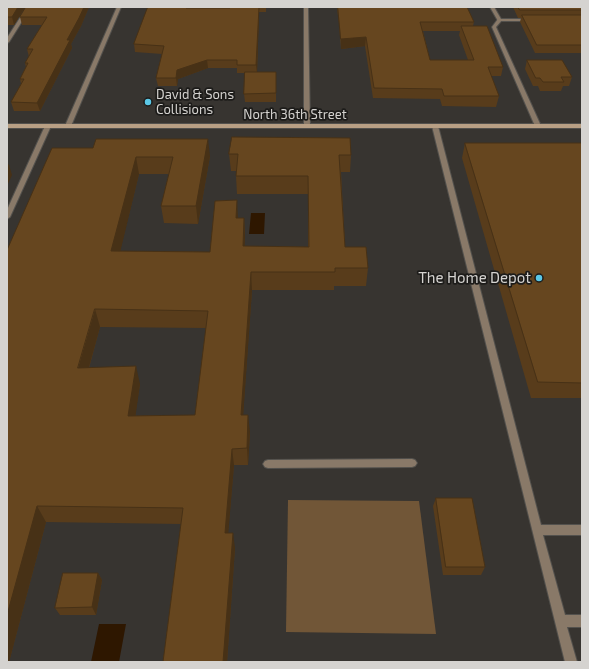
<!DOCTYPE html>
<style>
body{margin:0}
#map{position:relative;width:589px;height:669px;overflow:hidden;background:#373430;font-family:"Exo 2",sans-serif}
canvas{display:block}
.frame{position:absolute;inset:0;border:8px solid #d5d3d0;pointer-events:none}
</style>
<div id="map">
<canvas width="589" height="669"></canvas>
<div class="frame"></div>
</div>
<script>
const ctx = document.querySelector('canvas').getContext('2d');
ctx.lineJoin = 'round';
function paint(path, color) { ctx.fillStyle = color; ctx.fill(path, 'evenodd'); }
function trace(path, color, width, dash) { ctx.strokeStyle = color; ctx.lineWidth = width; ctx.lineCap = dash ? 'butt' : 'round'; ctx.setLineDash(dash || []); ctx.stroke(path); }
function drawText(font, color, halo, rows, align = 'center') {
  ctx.font = font + ' "Exo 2",sans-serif'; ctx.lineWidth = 3.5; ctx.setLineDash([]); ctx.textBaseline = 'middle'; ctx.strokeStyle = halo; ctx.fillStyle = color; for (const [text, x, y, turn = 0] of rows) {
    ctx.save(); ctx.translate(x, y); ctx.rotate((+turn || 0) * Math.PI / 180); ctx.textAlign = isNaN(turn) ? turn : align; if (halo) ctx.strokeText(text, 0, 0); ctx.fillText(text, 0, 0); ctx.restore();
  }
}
const green = new Path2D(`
 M 288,500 L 419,501 L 436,634 L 286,632 Z`);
const water = new Path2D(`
 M 251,213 L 265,213 L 264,234 L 249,234 Z
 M 99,624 L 126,624 L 119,662 L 91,662 Z`);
const lane = new Path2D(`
 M 27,7 L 31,7 L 9,42 L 7,43 L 7,38 Z
 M 498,19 L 502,20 L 496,27 L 541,126 L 540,127 L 535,126 L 492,27 Z
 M 48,124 L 51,126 L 10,217 L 7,219 L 7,210 L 45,126 Z
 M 435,124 L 438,126 L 541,525 L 582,525 L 582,535 L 543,535 L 565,615 L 582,615 L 582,627 L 567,627 L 577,662 L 565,662 L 432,126 Z
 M 412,459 L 415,460 L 417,463 L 415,466 L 412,467 L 268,468 L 265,467 L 263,464 L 265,461 L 268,460 Z`);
const street = new Path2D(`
 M 117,7 L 121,7 L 71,126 L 66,127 L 65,126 Z
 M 304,7 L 308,7 L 310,126 L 307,128 L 304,126 Z
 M 490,7 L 494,7 L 501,19 L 531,19 L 533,20 L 531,21 L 498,21 Z`);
const secondary = new Path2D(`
 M 7,124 L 582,124 L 582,128 L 7,128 Z`);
const wall = new Path2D(`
 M 7,7 L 25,7 L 14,25 L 8,25 L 7,26 Z
 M 26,7 L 89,7 L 81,26 L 71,44 L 72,48 L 40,111 L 14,111 L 11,102 L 21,84 L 20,79 L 26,67 L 25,63 L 29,57 L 27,49 L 42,25 L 22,25 L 20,17 Z
 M 148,7 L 189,7 L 189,8 L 230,8 L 230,7 L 266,7 L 266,12 L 259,12 L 257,72 L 276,72 L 276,102 L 245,102 L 244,94 L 245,73 L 237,73 L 237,68 L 208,68 L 178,79 L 177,86 L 158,86 L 156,78 L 162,54 L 135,52 L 134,44 Z
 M 335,7 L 467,7 L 474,22 L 473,26 L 503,67 L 501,76 L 491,76 L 499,96 L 496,107 L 442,106 L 440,99 L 373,98 L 365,46 L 341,49 L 339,23 L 337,8 L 335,8 ZM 423,31 L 460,31 L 459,35 L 468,60 L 430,60 Z
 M 513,7 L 582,7 L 582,53 L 535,53 L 520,22 L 521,18 L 518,18 Z
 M 527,60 L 572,77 L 569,86 L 563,86 L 561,91 L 540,91 L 538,86 L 533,86 L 525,69 Z
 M 465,143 L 582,143 L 582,398 L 531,398 L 462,158 Z
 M 52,148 L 210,156 L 198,224 L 164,223 L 161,206 L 169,174 L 139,174 L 120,251 L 210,252 L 238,218 L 244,218 L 245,236 L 244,246 L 308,247 L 308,194 L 237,194 L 236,176 L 236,171 L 231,171 L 229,154 L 351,155 L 350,172 L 341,172 L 345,247 L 368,268 L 366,286 L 334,286 L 334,290 L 252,290 L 243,415 L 250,432 L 248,465 L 234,465 L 228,533 L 235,548 L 227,662 L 163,662 L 181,524 L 46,522 L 9,662 ZM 100,327 L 206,328 L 195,415 L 135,416 L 140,384 L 89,368 Z
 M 436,498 L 485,567 L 481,575 L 443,575 L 433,506 Z
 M 98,573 L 102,580 L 96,615 L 60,615 L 55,608 Z`);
const shadedWall = new Path2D(`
 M 18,7 L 25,7 L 14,25 L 12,17 Z
 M 84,7 L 89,7 L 81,26 L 71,44 L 72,48 L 40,111 L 37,103 L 67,40 Z
 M 259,7 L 259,12 L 257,73 L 256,65 Z
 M 366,37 L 365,46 L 341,49 L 341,39 Z
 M 207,60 L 208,68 L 178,79 L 177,86 L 176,78 L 177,70 Z
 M 208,139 L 210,156 L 198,224 L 196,206 Z
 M 136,157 L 139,174 L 116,269 L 111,251 Z
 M 9,165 L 12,175 L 7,186 L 7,170 Z
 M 237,200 L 238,218 L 236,218 Z
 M 244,218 L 245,236 L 244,264 L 243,246 Z
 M 251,272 L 252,290 L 242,432 L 241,415 Z
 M 95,309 L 100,327 L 84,385 L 78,368 Z
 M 136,366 L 140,384 L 133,433 L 128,416 Z
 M 248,415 L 250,432 L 248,465 L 247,448 Z
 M 232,449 L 234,465 L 227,548 L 225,533 Z
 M 37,506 L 46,522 L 9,662 L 7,662 L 7,615 Z
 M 233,533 L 235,548 L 227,662 L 223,662 Z
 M 98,573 L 102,580 L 96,615 L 92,607 Z`);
const building = new Path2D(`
 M 7,7 L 18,7 L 12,17 L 7,17 Z
 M 26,7 L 84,7 L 79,18 L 67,40 L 70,40 L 37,103 L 11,102 L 24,79 L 20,79 L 28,63 L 25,63 L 33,49 L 27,49 L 47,17 L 20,17 Z
 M 148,7 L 186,7 L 186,8 L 230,8 L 230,7 L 259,7 L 256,65 L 237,65 L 237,60 L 207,60 L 177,70 L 176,78 L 156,78 L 164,46 L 134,44 Z
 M 338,7 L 467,7 L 474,22 L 420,22 L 430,60 L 474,60 L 461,26 L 487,26 L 503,67 L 488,67 L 499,96 L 444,96 L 442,89 L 374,88 L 366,37 L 341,39 Z
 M 518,7 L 582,7 L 582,10 L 520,10 Z
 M 522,15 L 582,15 L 582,45 L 537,45 Z
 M 527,60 L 562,60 L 572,77 L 561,77 L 564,82 L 543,82 L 540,78 L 536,78 Z
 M 245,72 L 276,72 L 276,93 L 244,94 Z
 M 232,137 L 350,138 L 351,155 L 339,155 L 345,247 L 366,247 L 368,268 L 335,268 L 335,272 L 251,272 L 241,415 L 248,415 L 247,448 L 232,449 L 225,533 L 233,533 L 223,662 L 163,662 L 183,508 L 37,506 L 7,615 L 7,250 L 52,148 L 93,148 L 96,139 L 208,139 L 196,206 L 161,206 L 173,157 L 136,157 L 111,251 L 210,252 L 215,201 L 237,200 L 236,218 L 244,218 L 243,246 L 309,247 L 308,176 L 236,176 L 238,154 L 229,154 ZM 95,309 L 208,311 L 195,415 L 128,416 L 136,366 L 78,368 Z
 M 465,143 L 582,143 L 582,383 L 538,382 Z
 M 7,165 L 9,165 L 7,170 Z
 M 436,498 L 472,498 L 485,567 L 446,567 Z
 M 63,573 L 98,573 L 92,607 L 55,608 Z`);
const markers = [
 [148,102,4,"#5bc8e6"],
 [539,278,4,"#5bc8e6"]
];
const farPoinames = [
 ["David & Sons",156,95],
 ["Collisions",156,110]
];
const farStreetnames = [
 ["North 36th Street",295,115]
];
const poiNames = [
 ["The Home Depot",531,278]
];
paint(green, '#715637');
paint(water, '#2e1700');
trace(lane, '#53514d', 2);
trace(street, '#53514d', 2);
trace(secondary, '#53514d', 2);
paint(lane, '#897968');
paint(street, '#897968');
paint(secondary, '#b89f84');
paint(wall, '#583c1b');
paint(shadedWall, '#473116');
paint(building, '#66461f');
trace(building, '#473116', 1);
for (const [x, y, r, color] of markers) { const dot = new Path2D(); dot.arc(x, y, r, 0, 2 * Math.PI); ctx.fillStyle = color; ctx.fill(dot); trace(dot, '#1d1c1a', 1.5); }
drawText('13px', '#d5d3d0', '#1d1c1a', farPoinames, 'left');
drawText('13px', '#d5d3d0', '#1d1c1a', farStreetnames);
drawText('15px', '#d5d3d0', '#1d1c1a', poiNames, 'right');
</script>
